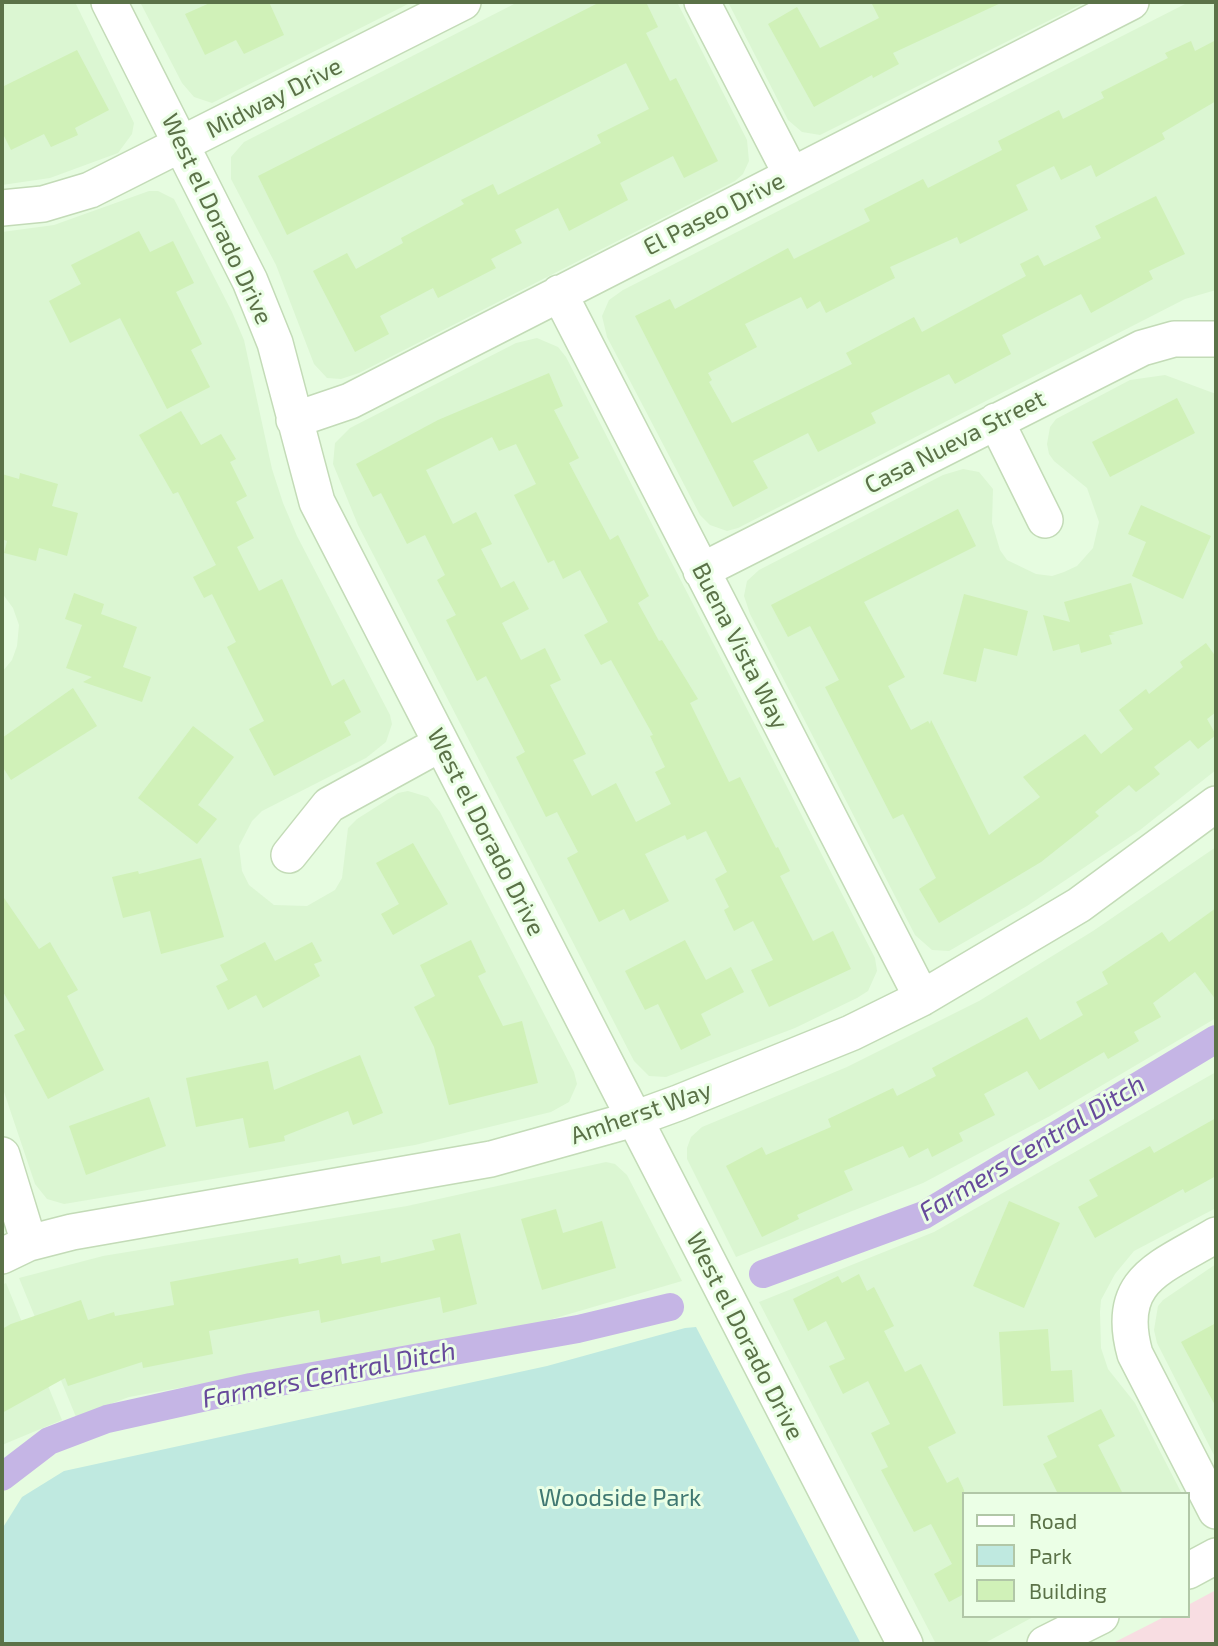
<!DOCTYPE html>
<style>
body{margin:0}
#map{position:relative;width:1218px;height:1646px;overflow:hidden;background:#e6fce0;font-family:"Exo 2",sans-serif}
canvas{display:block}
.frame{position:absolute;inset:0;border:4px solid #5b7248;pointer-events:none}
.legend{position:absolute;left:962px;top:1492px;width:228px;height:126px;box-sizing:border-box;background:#ebffe6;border:2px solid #b1c7a7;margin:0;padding:9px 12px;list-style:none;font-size:21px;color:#5b7248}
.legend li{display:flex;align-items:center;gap:14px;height:35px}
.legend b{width:35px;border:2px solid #b1c7a7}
</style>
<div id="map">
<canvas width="1218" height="1646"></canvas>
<div class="frame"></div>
<ul class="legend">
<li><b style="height:9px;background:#fff"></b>Road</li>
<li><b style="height:19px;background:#bfe9e0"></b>Park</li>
<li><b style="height:19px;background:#d0f1b8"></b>Building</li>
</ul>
</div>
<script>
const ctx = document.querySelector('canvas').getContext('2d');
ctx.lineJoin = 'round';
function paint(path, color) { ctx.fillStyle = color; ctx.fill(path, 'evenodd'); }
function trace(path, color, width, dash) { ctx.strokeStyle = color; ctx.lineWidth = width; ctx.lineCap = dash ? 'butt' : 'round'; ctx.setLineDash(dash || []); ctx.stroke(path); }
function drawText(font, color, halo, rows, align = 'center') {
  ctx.font = font + ' "Exo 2",sans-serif'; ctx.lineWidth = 6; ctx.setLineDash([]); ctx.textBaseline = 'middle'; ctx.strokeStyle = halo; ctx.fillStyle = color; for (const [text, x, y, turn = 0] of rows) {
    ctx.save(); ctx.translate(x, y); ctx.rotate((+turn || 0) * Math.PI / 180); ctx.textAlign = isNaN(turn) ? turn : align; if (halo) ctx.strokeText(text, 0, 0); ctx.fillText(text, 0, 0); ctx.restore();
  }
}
const residential = new Path2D(`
 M 2,2 L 75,2 L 134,123 L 132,134 L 118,153 L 50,178 L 2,185 Z
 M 140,2 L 412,2 L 212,103 L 194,97 L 182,83 Z
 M 518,2 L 677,2 L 747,140 L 749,161 L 743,174 L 735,181 L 359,373 L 341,379 L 327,378 L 314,364 L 276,265 L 231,179 L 231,157 L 244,142 Z
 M 728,2 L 1086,2 L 820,135 L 802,132 L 788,120 Z
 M 1189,2 L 1216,2 L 1216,290 L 1185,299 L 738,528 L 727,531 L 710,525 L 700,515 L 607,337 L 602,316 L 609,300 L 623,290 Z
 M 149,191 L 158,191 L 174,199 L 232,312 L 244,340 L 272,469 L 283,503 L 297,536 L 390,715 L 392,724 L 386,742 L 366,758 L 262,811 L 252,821 L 239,846 L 242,871 L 249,885 L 274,905 L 307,906 L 335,890 L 342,878 L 348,828 L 357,819 L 398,793 L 408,791 L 428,797 L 440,812 L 574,1072 L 577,1084 L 569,1102 L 551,1112 L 415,1145 L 64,1204 L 47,1199 L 35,1184 L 2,1086 L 2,672 L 12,660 L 17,646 L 19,625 L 13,608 L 2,593 L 2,232 L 54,225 Z
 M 537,338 L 558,347 L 566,357 L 875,958 L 877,971 L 868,991 L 857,998 L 795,1028 L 666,1077 L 649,1076 L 634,1061 L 358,525 L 333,464 L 335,443 L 350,428 L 516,343 Z
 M 1165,375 L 1216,394 L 1216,770 L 1140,830 L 1027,906 L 949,951 L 932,950 L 915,935 L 750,614 L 744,596 L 747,581 L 759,570 L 943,475 L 963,469 L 979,472 L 993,489 L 992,523 L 1000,550 L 1007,560 L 1036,574 L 1052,576 L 1064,572 L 1077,566 L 1093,548 L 1099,522 L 1087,488 L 1054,461 L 1049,454 L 1047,444 L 1050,427 L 1056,419 L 1130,380 Z
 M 1216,847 L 1216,1018 L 1050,1116 L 923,1183 L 736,1257 L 687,1159 L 687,1148 L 691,1137 L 702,1127 L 847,1067 L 979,1001 L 1093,931 Z
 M 1216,1072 L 1216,1208 L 1134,1251 L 1115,1274 L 1101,1300 L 1100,1312 L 1101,1348 L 1108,1369 L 1135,1403 L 1182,1494 L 964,1494 L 964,1616 L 1035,1616 L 983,1644 L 936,1644 L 759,1302 L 934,1232 Z
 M 606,1162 L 615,1164 L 627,1175 L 682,1281 L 535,1324 L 129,1397 L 76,1417 L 19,1278 L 103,1256 L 407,1206 Z
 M 1216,1264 L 1216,1459 L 1157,1343 L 1154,1330 L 1158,1306 L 1163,1300 Z
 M 6,1283 L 62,1420 L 2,1445 L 2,1285 Z`);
const education = new Path2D(`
 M 1216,1590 L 1216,1644 L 1111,1644 L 1166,1616 L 1188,1616 L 1188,1605 Z`);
const green = new Path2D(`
 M 696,1327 L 861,1644 L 2,1644 L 2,1529 L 22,1497 L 64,1471 L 547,1366 L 685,1328 Z`);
const canal = new Path2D(`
 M 763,1274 L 924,1215 L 1216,1039
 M 2,1477 L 49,1441 L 107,1419 L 251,1387 L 578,1329 L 670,1307`);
const building = new Path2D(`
 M 212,2 L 269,2 L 284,35 L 244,54 L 236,40 L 205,55 L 185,14 Z
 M 600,2 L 646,2 L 658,27 L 646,33 L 670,81 L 676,78 L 718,161 L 684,178 L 673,156 L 620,183 L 628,200 L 569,231 L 558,208 L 515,230 L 522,243 L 491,259 L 496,268 L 438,298 L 433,288 L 380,316 L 389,334 L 355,352 L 313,271 L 347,253 L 356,269 L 403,243 L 401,238 L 464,204 L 461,200 L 493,184 L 498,195 L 601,143 L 597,135 L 649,109 L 626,63 L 287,235 L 258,176 Z
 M 871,2 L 1003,2 L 893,53 L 899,64 L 873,78 L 872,75 L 814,107 L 768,24 L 797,7 L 820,48 L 879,18 Z
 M 1216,40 L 1216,101 L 1162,133 L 1165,139 L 1096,177 L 1091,165 L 1061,180 L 1054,166 L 1016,185 L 1028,210 L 960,244 L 957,237 L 890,267 L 895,278 L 826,313 L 820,301 L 807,309 L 801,297 L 745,324 L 757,347 L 708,373 L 712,380 L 709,382 L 732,423 L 852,364 L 846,353 L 914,317 L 922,332 L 1026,276 L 1020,264 L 1038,255 L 1044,266 L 1101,238 L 1095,226 L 1156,196 L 1185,254 L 1149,271 L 1153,279 L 1091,313 L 1081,294 L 1038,316 L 1002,335 L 1011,354 L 955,384 L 949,374 L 914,391 L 871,413 L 876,423 L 818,452 L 808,433 L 753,461 L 768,488 L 733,507 L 635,316 L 670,299 L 675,309 L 788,248 L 794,259 L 870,221 L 864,209 L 923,179 L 928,188 L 961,171 L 1002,150 L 998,141 L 1059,110 L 1063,119 L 1104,98 L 1101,92 L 1168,58 L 1165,53 L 1191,41 L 1195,51 Z
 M 77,50 L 109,110 L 75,128 L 78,135 L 51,147 L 44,134 L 11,150 L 2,132 L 2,87 Z
 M 139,231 L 150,252 L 173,241 L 194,283 L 176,292 L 202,344 L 191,350 L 210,387 L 167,409 L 120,318 L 70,343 L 49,301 L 81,284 L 71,265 Z
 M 549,373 L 563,406 L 554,410 L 579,458 L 569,463 L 610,540 L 618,535 L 649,596 L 638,603 L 659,641 L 662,640 L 698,699 L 690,703 L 729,782 L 740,777 L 776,848 L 778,847 L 790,871 L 780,876 L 813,941 L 833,931 L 851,969 L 769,1007 L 751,970 L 773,960 L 753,921 L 734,931 L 724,910 L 729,907 L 715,879 L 727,872 L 706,831 L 687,840 L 685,835 L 645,854 L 669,901 L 630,921 L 624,909 L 599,922 L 567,858 L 578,852 L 557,812 L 546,817 L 516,757 L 525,752 L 503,709 L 486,676 L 477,681 L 446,620 L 456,615 L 437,580 L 445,575 L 425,535 L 407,544 L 381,493 L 373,497 L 356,464 L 438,420 ZM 492,437 L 499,451 L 516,444 L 536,484 L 514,495 L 548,563 L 554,560 L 563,579 L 580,570 L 608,622 L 584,635 L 601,665 L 611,660 L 653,735 L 650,736 L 665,767 L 655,772 L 671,804 L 636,822 L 616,783 L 592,796 L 573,760 L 586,754 L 550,685 L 561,680 L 545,648 L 521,660 L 502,623 L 529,609 L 514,581 L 501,588 L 481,549 L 492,544 L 476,512 L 453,524 L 426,470 Z
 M 1177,398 L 1195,433 L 1110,477 L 1092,442 Z
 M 181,411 L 201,445 L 221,434 L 236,459 L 230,462 L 247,496 L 236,502 L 254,538 L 237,547 L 259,591 L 282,579 L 332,686 L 344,679 L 361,712 L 344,722 L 351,735 L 274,776 L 249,729 L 264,721 L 227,647 L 236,642 L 212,594 L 204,598 L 193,577 L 216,565 L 178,492 L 173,494 L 139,435 Z
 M 20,473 L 58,484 L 52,506 L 78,513 L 67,556 L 39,548 L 36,561 L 4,553 L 7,541 L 2,539 L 2,474 L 19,479 Z
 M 1141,505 L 1211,536 L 1183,599 L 1132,576 L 1146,542 L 1128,534 Z
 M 958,509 L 976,546 L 864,602 L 905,677 L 888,686 L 911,730 L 928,721 L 930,724 L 931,720 L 989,835 L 1040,797 L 1023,777 L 1085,734 L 1101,754 L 1133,729 L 1119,710 L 1146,689 L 1149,694 L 1183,667 L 1180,662 L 1206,643 L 1216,657 L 1216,712 L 1207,719 L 1216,735 L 1198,749 L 1190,740 L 1154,767 L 1160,774 L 1136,792 L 1129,785 L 1095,812 L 1099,816 L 1041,862 L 939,923 L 919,889 L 936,878 L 903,814 L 893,819 L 825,687 L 839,680 L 810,626 L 788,637 L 771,605 Z
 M 1131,583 L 1143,624 L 1110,633 L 1115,634 L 1109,635 L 1112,644 L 1081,653 L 1079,644 L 1053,651 L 1043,615 L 1070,622 L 1064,602 Z
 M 74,593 L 104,604 L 101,614 L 137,627 L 123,667 L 151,677 L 142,702 L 83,682 L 92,677 L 66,668 L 82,625 L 65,619 Z
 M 964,594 L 1028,611 L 1017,656 L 984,648 L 976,682 L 943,674 Z
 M 73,688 L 97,726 L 11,780 L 2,766 L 2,738 Z
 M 193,726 L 234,757 L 198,805 L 217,819 L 197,844 L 138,798 Z
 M 413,843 L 448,904 L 393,935 L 381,914 L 399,904 L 376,863 Z
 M 201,858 L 224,937 L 161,954 L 150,911 L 123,918 L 112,877 L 138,871 L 139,874 Z
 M 2,895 L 39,949 L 50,942 L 78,990 L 67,996 L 104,1070 L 48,1099 L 14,1035 L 25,1030 L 2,990 Z
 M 1216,908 L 1216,1000 L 1195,972 L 1153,1003 L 1161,1017 L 1134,1032 L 1139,1041 L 1108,1059 L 1104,1052 L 1039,1090 L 1027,1071 L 984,1094 L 995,1115 L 959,1133 L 963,1141 L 932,1157 L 928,1148 L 909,1158 L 903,1146 L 844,1171 L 853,1190 L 797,1215 L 799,1219 L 762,1237 L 726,1166 L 762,1147 L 766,1155 L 831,1127 L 828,1119 L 893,1088 L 897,1096 L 936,1076 L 932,1068 L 1027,1017 L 1040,1040 L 1083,1015 L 1076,1002 L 1108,984 L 1102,972 L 1162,932 L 1169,942 Z
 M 471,940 L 486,972 L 478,976 L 503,1026 L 522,1021 L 538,1083 L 449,1105 L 434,1047 L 414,1007 L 435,996 L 420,965 Z
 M 685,940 L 706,980 L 731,967 L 744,992 L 701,1014 L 711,1035 L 681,1050 L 658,1004 L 645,1010 L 625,971 Z
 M 265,942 L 275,961 L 312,942 L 322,961 L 314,964 L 320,976 L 263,1008 L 256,995 L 228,1010 L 216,986 L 228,980 L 220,965 Z
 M 360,1055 L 383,1113 L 353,1125 L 348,1111 L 284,1136 L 285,1141 L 249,1148 L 243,1118 L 196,1127 L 186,1078 L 268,1061 L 274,1090 Z
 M 149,1097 L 166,1146 L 86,1175 L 69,1126 Z
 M 1216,1118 L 1216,1176 L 1185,1193 L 1183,1189 L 1095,1238 L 1078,1207 L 1098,1196 L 1089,1180 L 1150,1146 L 1154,1153 Z
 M 1009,1201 L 1060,1223 L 1024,1308 L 973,1286 Z
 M 556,1209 L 563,1233 L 602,1221 L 616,1268 L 542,1290 L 521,1219 Z
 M 460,1233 L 477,1304 L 443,1313 L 440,1297 L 321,1323 L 319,1310 L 209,1331 L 213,1354 L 143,1368 L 142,1362 L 68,1386 L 65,1378 L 2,1413 L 2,1329 L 11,1324 L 81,1300 L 88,1320 L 114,1312 L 115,1316 L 174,1305 L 170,1282 L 298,1258 L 299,1264 L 340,1255 L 342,1264 L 380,1256 L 381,1263 L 435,1250 L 432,1240 Z
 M 859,1274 L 867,1291 L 874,1287 L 894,1326 L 884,1331 L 905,1372 L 921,1364 L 956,1433 L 928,1447 L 947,1483 L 958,1477 L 964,1490 L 964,1594 L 949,1602 L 934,1574 L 952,1564 L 931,1524 L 914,1532 L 881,1470 L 888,1467 L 871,1433 L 890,1424 L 868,1381 L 843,1394 L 829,1366 L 845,1359 L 826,1321 L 808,1331 L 793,1299 L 838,1276 L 842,1283 Z
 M 1216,1323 L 1216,1407 L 1181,1342 Z
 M 1048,1329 L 1051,1371 L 1072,1370 L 1074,1402 L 1003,1406 L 999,1332 Z
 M 1101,1409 L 1115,1436 L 1098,1445 L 1123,1494 L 1058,1494 L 1043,1464 L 1057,1457 L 1047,1436 Z`);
const minor = new Path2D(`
 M 109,2 L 250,281 L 275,343 L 317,502 L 905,1644
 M 702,2 L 791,174
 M 2,208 L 43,204 L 90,190 L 463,2
 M 559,293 L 922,998
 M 294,420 L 350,401 L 1131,2
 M 996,421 L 1045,520
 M 701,571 L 1142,348 L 1174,339 L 1216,339
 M 289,855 L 329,805 L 440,744
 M 2,1155 L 29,1243
 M 1216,1235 C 1161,1268 1114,1279 1135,1354 L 1216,1511
 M 2,1256 L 29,1243 L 72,1232 L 491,1159 L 634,1119 L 678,1103 L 851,1033 L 922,998 L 1079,905 L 1216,804
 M 1188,1571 L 1216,1556
 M 1045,1644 L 1101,1616`);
const streetNames = [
 ["Midway Drive",274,98,-27],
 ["El Paseo Drive",714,214,-27],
 ["West el Dorado Drive",217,219,65],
 ["Casa Nueva Street",955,442,-27],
 ["Buena Vista Way",740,646,63],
 ["West el Dorado Drive",486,832,63],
 ["Amherst Way",641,1113,-19],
 ["West el Dorado Drive",745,1336,63]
];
const parkNames = [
 ["Woodside Park",620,1498]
];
const waterNames = [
 ["Farmers Central Ditch",1032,1148,-31],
 ["Farmers Central Ditch",329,1375,-11]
];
paint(residential, '#dbf6d2');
paint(education, '#f8dde2');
paint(green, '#bfe9e0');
trace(canal, '#c5b5e5', 28);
paint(building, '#d0f1b8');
trace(minor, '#c3dbb7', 38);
trace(minor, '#fff', 35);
drawText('24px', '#5b7248', '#ebffe6', streetNames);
drawText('24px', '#407872', '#ebffe6', parkNames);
drawText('italic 26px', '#674a9b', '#ebffe6', waterNames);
</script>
